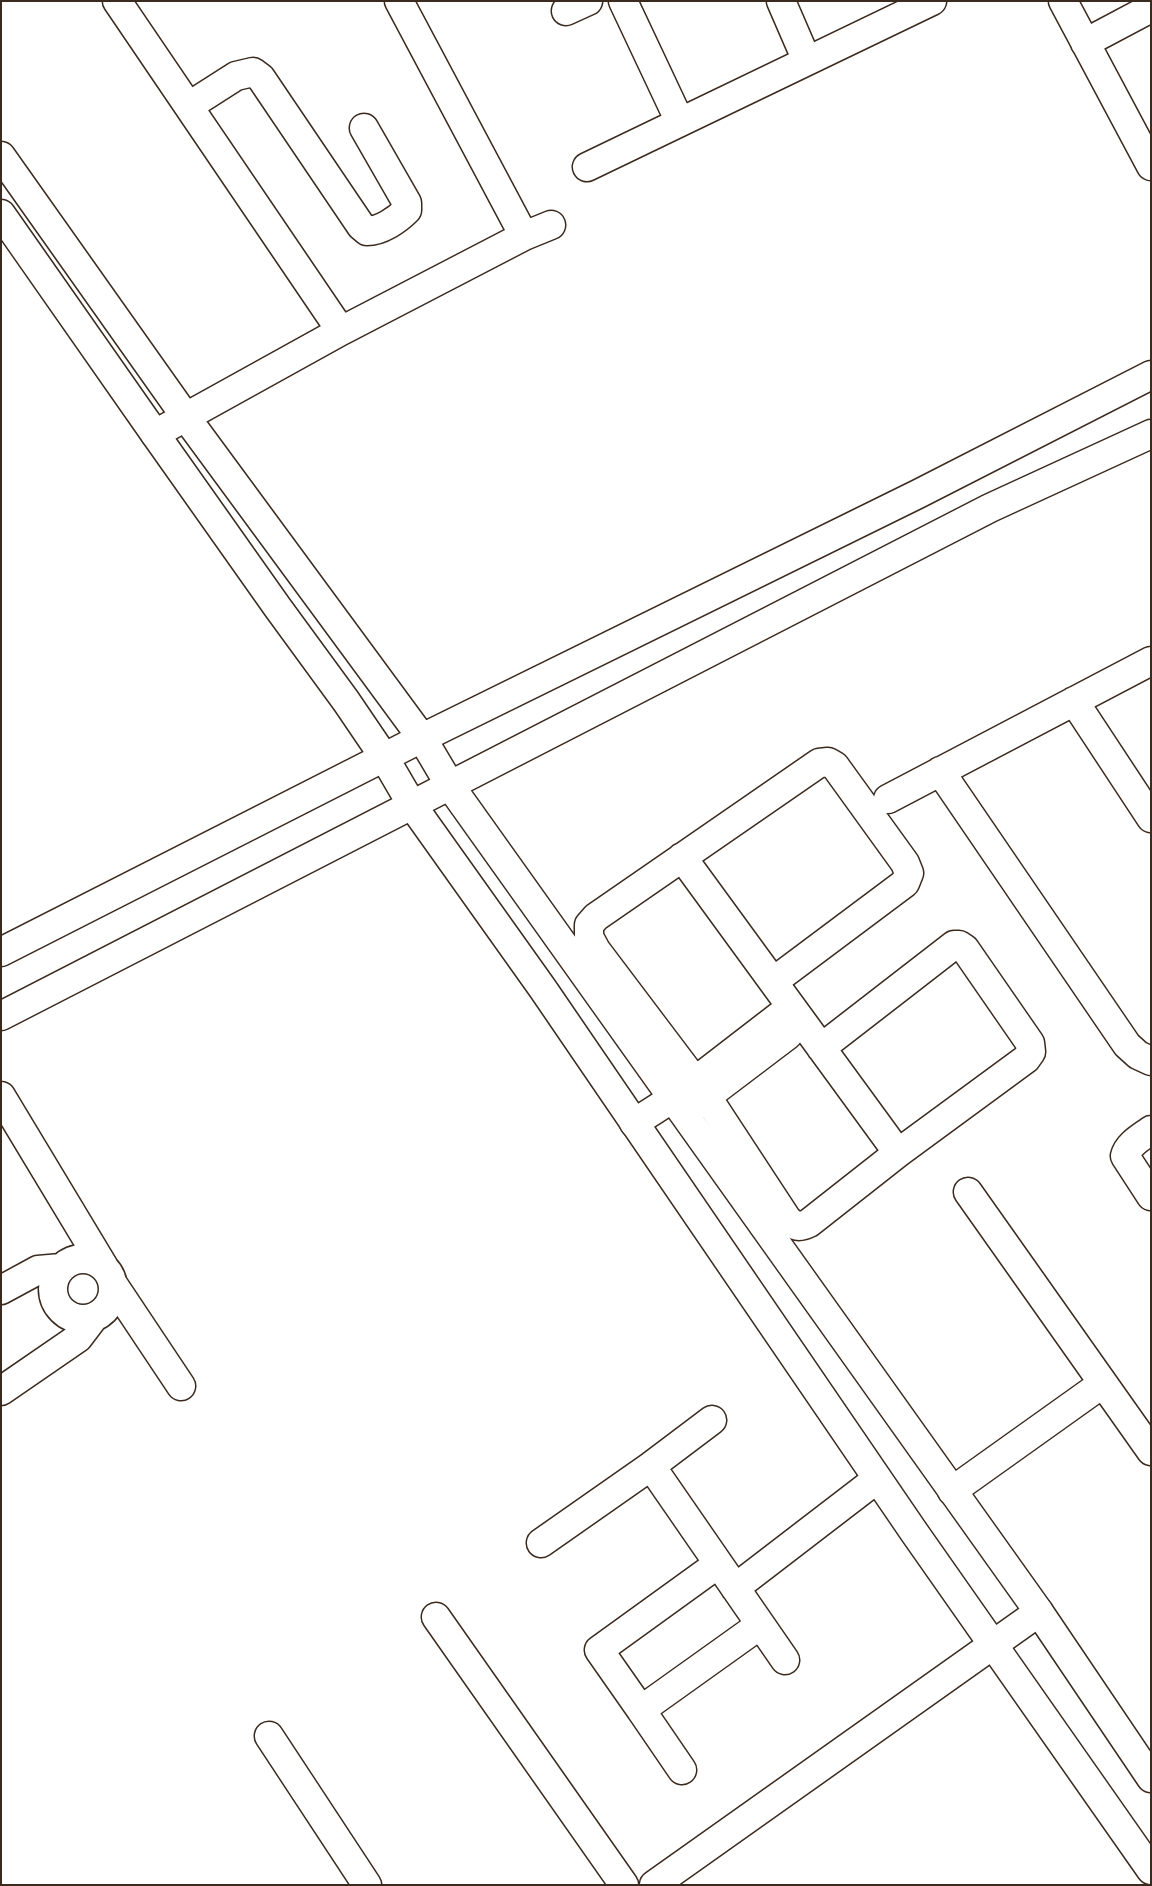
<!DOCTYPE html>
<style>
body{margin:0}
#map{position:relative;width:1152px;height:1886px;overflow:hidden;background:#fff;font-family:"Indie Flower",sans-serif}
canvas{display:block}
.frame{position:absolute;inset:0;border:2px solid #3b2a1e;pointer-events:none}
</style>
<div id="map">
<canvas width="1152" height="1886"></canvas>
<div class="frame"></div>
</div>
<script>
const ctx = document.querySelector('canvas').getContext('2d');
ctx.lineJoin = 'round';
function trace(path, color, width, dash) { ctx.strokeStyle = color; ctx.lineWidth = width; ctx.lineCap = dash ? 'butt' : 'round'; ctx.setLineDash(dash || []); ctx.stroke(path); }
const minor = new Path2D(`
 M 117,1 L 341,331
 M 399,1 L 524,236
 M 623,1 L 680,122
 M 781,1 L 807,61
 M 1063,1 L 1151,166
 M 566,11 L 588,1
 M 1085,43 L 1151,8
 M 189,106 L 236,76 L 253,72 L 261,78 L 361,226 L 367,231 C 381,231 397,220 407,210 L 407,203 L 364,128
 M 587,167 L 932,1
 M 155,434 L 341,331 L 524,236 L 551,225
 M 1074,701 L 1151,818
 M 940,771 L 1127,1045 L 1138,1055 L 1151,1061
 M 888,799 L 1151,661
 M 682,857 L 898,1153
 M 774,981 L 905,883 L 909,873 L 905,863 L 835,766 L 828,762 L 819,763 L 596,917 L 589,925 L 589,937 L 596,950 L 707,1097 L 787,1219 C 795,1227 799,1228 809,1223 L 898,1153 L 1026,1059 L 1031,1052 L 1030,1043 L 965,949 L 959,945 L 954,945 L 821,1048
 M 1,1096 L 104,1267
 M 693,1107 L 788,1035
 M 634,1123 L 673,1098 L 791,1007
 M 1151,1130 C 1142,1137 1128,1144 1125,1156 L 1151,1196
 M 968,1192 L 1151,1451
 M53 1289a30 30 0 1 1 60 0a30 30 0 1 1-60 0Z
 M 113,1284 L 181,1386
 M 1,1290 L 38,1270 L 61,1268
 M 1,1391 L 78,1338 L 94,1317
 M 651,1466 L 785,1660
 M 952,1491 L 1102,1384
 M 541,1543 L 651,1466 L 712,1420
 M 718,1564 L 599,1650 L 641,1710 L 760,1625
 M 735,1588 L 877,1479
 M 436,1617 L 624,1885
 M 641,1710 L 682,1770
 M 269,1736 L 367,1885
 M 654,1885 L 1039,1612`);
const tertiary = new Path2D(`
 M 1,156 L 185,416 L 422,738 L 451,787 L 1039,1612 L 1151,1778
 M 1,214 L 155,434 L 278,608 L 346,701 L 384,757 L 412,805 L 543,989 L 914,1532 L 1151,1870
 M 1,952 L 422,738 L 918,494 L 1151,375
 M 1,1016 L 990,508 L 1151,434`);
trace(minor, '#3b2a1e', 31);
trace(tertiary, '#3b2a1e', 31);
trace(minor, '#fff', 28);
trace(tertiary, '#fff', 28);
</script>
